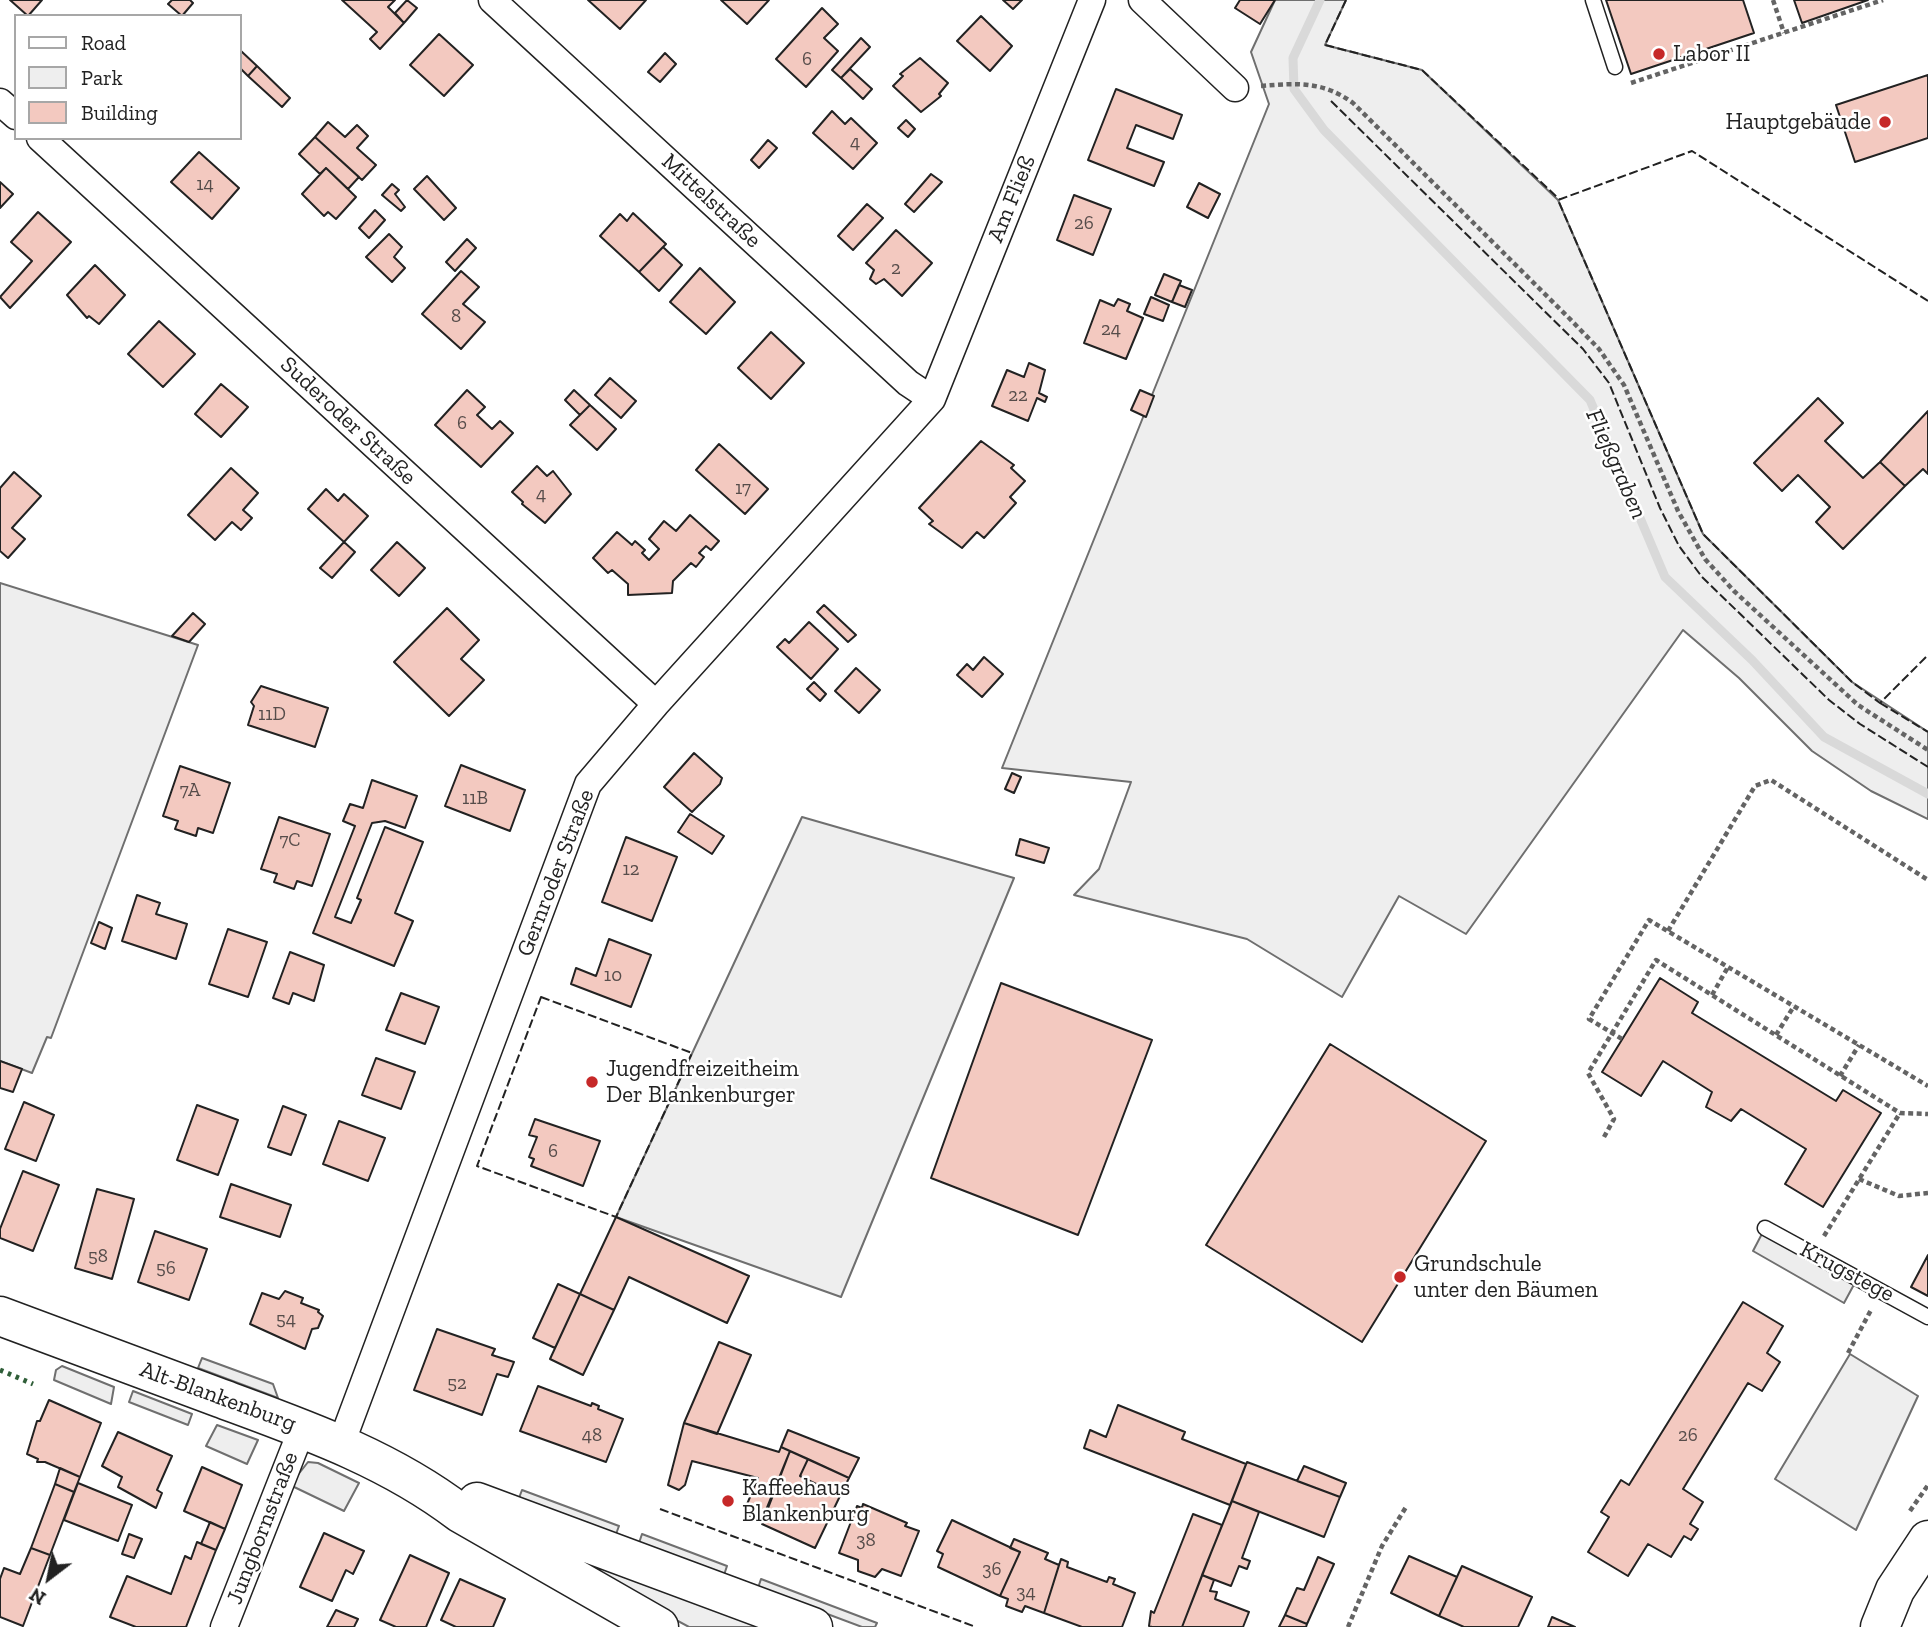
<!DOCTYPE html>
<meta charset="utf-8">
<style>
body{margin:0}
#map{position:relative;width:1928px;height:1627px;overflow:hidden;background:#fff;font-family:"Zilla Slab",serif}
canvas{display:block}
.legend{position:absolute;left:14px;top:14px;width:228px;height:126px;box-sizing:border-box;background:#fff;border:2px solid #a7a7a7;margin:0;padding:9px 12px;list-style:none;font-size:21px;color:#222}
.legend li{display:flex;align-items:center;gap:14px;height:35px}
.legend b{width:35px;border:2px solid #a7a7a7}
.north{position:absolute;left:14px;top:1543px;width:70px;height:70px;-webkit-text-stroke:5px #fff;paint-order:stroke;rotate:212deg;font-size:19px;font-weight:700;line-height:28px;text-align:center;color:#222}
.north::after{content:'';display:block;margin:auto;width:24px;height:32px;background:#222;clip-path:polygon(50% 0,100% 100%,50% 72%,0 100%)}
</style>
<div id="map">
<canvas width="1928" height="1627"></canvas>
<ul class="legend">
<li><b style="height:9px;background:#fff"></b>Road</li>
<li><b style="height:19px;background:#eee"></b>Park</li>
<li><b style="height:19px;background:#f3c9c0"></b>Building</li>
</ul>
<div class="north">N</div>
</div>
<script>
const ctx = document.querySelector('canvas').getContext('2d');
ctx.lineJoin = 'round';
function paint(path, color) { ctx.fillStyle = color; ctx.fill(path, 'evenodd'); }
function trace(path, color, width, dash) { ctx.strokeStyle = color; ctx.lineWidth = width; ctx.lineCap = dash ? 'butt' : 'round'; ctx.setLineDash(dash || []); ctx.stroke(path); }
function drawText(font, color, halo, rows, align = 'center') {
  ctx.font = font + ' "Zilla Slab",serif'; ctx.lineWidth = 5; ctx.setLineDash([]); ctx.textBaseline = 'middle'; ctx.strokeStyle = halo; ctx.fillStyle = color; for (const [text, x, y, turn = 0] of rows) {
    ctx.save(); ctx.translate(x, y); ctx.rotate((+turn || 0) * Math.PI / 180); ctx.textAlign = isNaN(turn) ? turn : align; if (halo) ctx.strokeText(text, 0, 0); ctx.fillText(text, 0, 0); ctx.restore();
  }
}
const green = new Path2D(`
 M 1275,0 L 1346,0 L 1325,45 L 1422,70 L 1558,200 L 1703,534 L 1852,682 L 1928,732 L 1928,819 L 1871,791 L 1812,751 L 1739,678 L 1683,630 L 1466,934 L 1399,896 L 1342,997 L 1247,939 L 1074,895 L 1099,869 L 1131,782 L 1002,768 L 1269,104 L 1251,52 Z
 M 0,583 L 198,645 L 51,1038 L 47,1037 L 32,1073 L 0,1061 Z
 M 802,817 L 1014,878 L 841,1297 L 616,1217 Z
 M 1850,1354 L 1918,1396 L 1856,1530 L 1775,1479 Z
 M 62,1366 L 114,1387 L 111,1404 L 54,1380 L 56,1370 Z
 M 217,1425 L 258,1440 L 247,1464 L 206,1446 Z
 M 308,1462 L 318,1463 L 359,1483 L 344,1511 L 290,1485 Z
 M 552,1542 L 781,1627 L 689,1627 L 548,1551 Z`);
const parking = new Path2D(`
 M 1765,1228 L 1857,1279 L 1844,1303 L 1753,1251 Z
 M 202,1358 L 273,1384 L 278,1398 L 198,1368 Z
 M 133,1391 L 192,1414 L 188,1425 L 129,1402 Z
 M 522,1490 L 619,1526 L 616,1534 L 519,1498 Z
 M 642,1534 L 727,1566 L 724,1575 L 639,1543 Z
 M 761,1579 L 877,1623 L 875,1627 L 862,1627 L 758,1588 Z`);
const stream = new Path2D(`
 M 1320,0 L 1293,58 L 1294,89 L 1324,130 L 1590,400 L 1665,577 L 1752,660 L 1824,737 L 1928,794`);
const building = new Path2D(`
 M 10,0 L 42,0 L 28,16 Z
 M 172,0 L 190,0 L 193,3 L 182,16 L 168,4 Z
 M 342,0 L 395,0 L 388,7 L 404,23 L 380,49 L 370,39 L 377,32 Z
 M 407,0 L 417,8 L 404,23 L 395,13 Z
 M 588,0 L 646,0 L 620,29 Z
 M 721,0 L 769,0 L 747,24 Z
 M 1003,0 L 1022,0 L 1013,9 Z
 M 1240,0 L 1275,0 L 1260,24 L 1235,8 Z
 M 1606,0 L 1743,0 L 1754,33 L 1631,74 Z
 M 1794,0 L 1868,0 L 1802,23 Z
 M 822,8 L 838,24 L 824,38 L 838,51 L 806,87 L 776,59 Z
 M 981,16 L 1012,46 L 990,71 L 957,41 Z
 M 439,34 L 473,65 L 444,96 L 410,65 Z
 M 861,38 L 870,47 L 841,78 L 832,70 Z
 M 241,51 L 257,66 L 248,76 L 240,68 Z
 M 665,53 L 676,64 L 660,82 L 648,72 Z
 M 920,58 L 948,83 L 939,94 L 941,96 L 921,112 L 893,86 L 903,76 L 900,74 Z
 M 257,66 L 290,98 L 282,107 L 248,76 Z
 M 850,69 L 872,89 L 863,99 L 841,78 Z
 M 1928,75 L 1928,138 L 1855,162 L 1836,105 Z
 M 1116,89 L 1182,115 L 1173,139 L 1136,125 L 1127,148 L 1164,162 L 1154,186 L 1088,160 Z
 M 832,111 L 845,124 L 851,118 L 877,143 L 853,169 L 813,133 Z
 M 906,120 L 915,129 L 908,137 L 898,128 Z
 M 328,122 L 345,137 L 357,125 L 368,136 L 357,148 L 376,165 L 362,180 L 315,137 Z
 M 315,137 L 359,177 L 348,189 L 326,168 L 320,174 L 299,154 Z
 M 768,140 L 777,148 L 759,168 L 751,160 Z
 M 199,152 L 239,188 L 212,219 L 171,182 Z
 M 326,168 L 356,197 L 336,219 L 328,212 L 324,216 L 302,194 Z
 M 931,174 L 942,182 L 914,212 L 905,204 Z
 M 427,176 L 456,208 L 444,220 L 414,189 Z
 M 0,182 L 13,194 L 0,208 Z
 M 1199,183 L 1220,194 L 1208,218 L 1187,207 Z
 M 392,184 L 399,190 L 395,194 L 405,207 L 401,211 L 382,195 Z
 M 1074,195 L 1111,209 L 1093,255 L 1057,240 Z
 M 867,204 L 883,218 L 853,250 L 838,236 Z
 M 375,210 L 385,220 L 369,238 L 359,228 Z
 M 38,212 L 71,242 L 10,308 L 0,297 L 32,261 L 11,242 Z
 M 633,213 L 666,244 L 639,272 L 600,236 L 620,214 L 627,221 Z
 M 896,230 L 932,263 L 902,296 L 884,279 L 876,284 L 870,279 L 874,270 L 866,263 Z
 M 389,234 L 402,247 L 394,257 L 405,268 L 392,282 L 366,257 Z
 M 467,239 L 476,248 L 455,271 L 446,262 Z
 M 663,247 L 682,265 L 659,291 L 639,272 Z
 M 95,265 L 125,295 L 99,324 L 89,316 L 87,318 L 67,295 Z
 M 700,268 L 735,302 L 706,334 L 670,302 Z
 M 461,271 L 479,287 L 463,304 L 485,322 L 461,349 L 422,314 Z
 M 1164,274 L 1181,281 L 1172,302 L 1155,295 Z
 M 1179,285 L 1192,290 L 1185,307 L 1172,302 Z
 M 1151,297 L 1169,305 L 1163,321 L 1144,314 Z
 M 1118,299 L 1130,304 L 1127,311 L 1143,318 L 1126,359 L 1084,343 L 1100,300 L 1114,306 Z
 M 159,321 L 195,354 L 163,387 L 128,354 Z
 M 771,332 L 804,363 L 771,399 L 738,368 Z
 M 1029,363 L 1045,370 L 1039,393 L 1047,397 L 1045,402 L 1037,398 L 1028,421 L 992,406 L 1007,370 L 1024,377 Z
 M 610,378 L 636,401 L 621,418 L 595,395 Z
 M 221,384 L 248,407 L 221,437 L 195,414 Z
 M 467,390 L 485,407 L 477,415 L 492,429 L 500,421 L 513,433 L 481,467 L 435,425 Z
 M 574,390 L 590,405 L 580,415 L 565,400 Z
 M 1140,390 L 1154,396 L 1146,417 L 1131,410 Z
 M 1818,398 L 1843,423 L 1825,441 L 1863,478 L 1880,462 L 1905,486 L 1843,549 L 1816,522 L 1830,507 L 1798,475 L 1782,491 L 1754,463 Z
 M 590,405 L 616,429 L 597,450 L 570,425 Z
 M 1928,411 L 1928,474 L 1923,469 L 1905,486 L 1880,462 Z
 M 981,441 L 1014,465 L 1011,468 L 1025,481 L 1010,497 L 1016,503 L 984,538 L 977,532 L 962,548 L 929,524 L 933,521 L 919,508 Z
 M 719,444 L 768,489 L 745,514 L 696,470 Z
 M 537,466 L 547,476 L 553,471 L 571,494 L 545,523 L 522,504 L 523,502 L 512,492 Z
 M 231,468 L 258,493 L 243,510 L 252,518 L 241,530 L 232,522 L 215,540 L 188,515 Z
 M 14,472 L 41,496 L 12,528 L 25,539 L 8,558 L 0,551 L 0,488 Z
 M 326,489 L 338,501 L 344,494 L 368,516 L 344,542 L 308,509 Z
 M 690,515 L 719,541 L 711,550 L 706,546 L 699,553 L 704,557 L 696,567 L 691,563 L 673,581 L 672,593 L 628,595 L 628,584 L 612,570 L 608,573 L 593,558 L 617,532 L 632,545 L 635,541 L 645,550 L 642,553 L 649,560 L 659,549 L 649,539 L 664,521 L 676,531 Z
 M 344,542 L 355,552 L 332,578 L 320,568 Z
 M 397,542 L 425,568 L 399,596 L 371,570 Z
 M 824,605 L 856,635 L 848,642 L 817,612 Z
 M 447,608 L 479,640 L 461,659 L 484,680 L 449,716 L 394,662 Z
 M 193,613 L 205,624 L 189,642 L 172,636 Z
 M 809,622 L 838,649 L 811,679 L 777,647 L 785,639 L 789,643 Z
 M 984,657 L 1003,674 L 982,697 L 957,675 L 967,664 L 973,670 Z
 M 856,668 L 880,690 L 859,713 L 835,691 Z
 M 814,682 L 826,694 L 820,701 L 807,689 Z
 M 261,686 L 328,708 L 315,747 L 248,725 L 254,706 L 251,702 Z
 M 694,753 L 722,778 L 720,784 L 692,812 L 664,787 Z
 M 461,765 L 525,790 L 510,831 L 445,806 Z
 M 180,766 L 230,783 L 213,833 L 198,828 L 196,836 L 175,829 L 178,821 L 163,816 Z
 M 1012,773 L 1021,777 L 1014,793 L 1005,789 Z
 M 372,780 L 417,796 L 405,828 L 385,821 L 372,823 L 335,917 L 351,923 L 361,900 L 357,898 L 385,827 L 423,842 L 395,913 L 413,921 L 394,966 L 313,933 L 355,826 L 343,821 L 350,804 L 363,808 Z
 M 690,814 L 724,836 L 712,854 L 678,832 Z
 M 279,817 L 330,834 L 312,886 L 297,881 L 294,889 L 274,882 L 277,874 L 261,869 Z
 M 626,837 L 677,857 L 652,921 L 602,902 Z
 M 1020,839 L 1049,848 L 1044,863 L 1016,855 Z
 M 137,895 L 160,903 L 156,914 L 187,924 L 176,959 L 122,941 Z
 M 99,922 L 112,928 L 105,949 L 91,943 Z
 M 228,929 L 267,942 L 248,997 L 209,984 Z
 M 609,939 L 651,955 L 631,1007 L 571,984 L 576,968 L 596,976 Z
 M 290,952 L 324,965 L 314,1001 L 293,993 L 289,1004 L 273,998 Z
 M 1660,978 L 1698,1002 L 1692,1013 L 1836,1101 L 1843,1090 L 1881,1113 L 1823,1207 L 1785,1184 L 1806,1149 L 1741,1109 L 1731,1121 L 1706,1107 L 1712,1092 L 1663,1061 L 1641,1096 L 1602,1072 Z
 M 1001,983 L 1152,1040 L 1078,1235 L 931,1178 Z
 M 401,993 L 439,1007 L 425,1044 L 386,1030 Z
 M 1330,1044 L 1486,1141 L 1362,1342 L 1206,1245 Z
 M 376,1058 L 415,1072 L 401,1109 L 362,1095 Z
 M 0,1061 L 22,1069 L 13,1092 L 0,1088 Z
 M 24,1102 L 54,1115 L 36,1161 L 5,1149 Z
 M 197,1105 L 238,1120 L 218,1175 L 177,1160 Z
 M 283,1106 L 306,1115 L 291,1155 L 268,1147 Z
 M 535,1119 L 600,1141 L 583,1186 L 531,1166 L 534,1159 L 529,1157 L 537,1137 L 529,1135 Z
 M 339,1121 L 385,1138 L 368,1181 L 323,1164 Z
 M 23,1171 L 59,1185 L 33,1251 L 0,1238 L 0,1229 Z
 M 231,1184 L 291,1205 L 280,1237 L 220,1217 Z
 M 97,1189 L 134,1199 L 112,1279 L 75,1268 Z
 M 616,1217 L 749,1276 L 727,1323 L 629,1277 L 614,1310 L 580,1294 Z
 M 155,1231 L 207,1249 L 189,1300 L 138,1282 Z
 M 1928,1255 L 1928,1296 L 1911,1287 Z
 M 558,1284 L 580,1294 L 555,1348 L 533,1338 Z
 M 285,1291 L 303,1298 L 301,1303 L 319,1310 L 318,1312 L 323,1316 L 318,1328 L 312,1329 L 305,1349 L 250,1324 L 262,1293 L 279,1299 Z
 M 580,1294 L 614,1310 L 583,1375 L 550,1359 Z
 M 1743,1302 L 1783,1326 L 1767,1353 L 1780,1362 L 1762,1391 L 1748,1383 L 1683,1489 L 1703,1502 L 1690,1524 L 1698,1529 L 1691,1540 L 1684,1536 L 1671,1557 L 1648,1544 L 1628,1576 L 1588,1552 L 1609,1517 L 1601,1512 L 1621,1480 L 1629,1485 Z
 M 437,1329 L 495,1349 L 492,1355 L 514,1362 L 508,1377 L 497,1374 L 482,1415 L 414,1390 Z
 M 719,1342 L 751,1355 L 717,1434 L 684,1423 Z
 M 538,1386 L 591,1406 L 592,1403 L 599,1406 L 598,1409 L 623,1419 L 606,1462 L 520,1431 Z
 M 49,1400 L 101,1423 L 80,1477 L 45,1462 L 37,1462 L 38,1459 L 27,1454 L 37,1421 L 40,1421 Z
 M 1118,1405 L 1185,1432 L 1182,1439 L 1246,1464 L 1230,1505 L 1084,1448 L 1090,1430 L 1106,1437 Z
 M 684,1423 L 779,1452 L 781,1447 L 790,1451 L 762,1520 L 748,1515 L 745,1509 L 758,1478 L 692,1461 L 685,1485 L 679,1490 L 668,1485 Z
 M 788,1430 L 859,1458 L 849,1478 L 781,1447 Z
 M 118,1432 L 172,1456 L 157,1490 L 162,1493 L 156,1508 L 118,1487 L 122,1477 L 102,1466 Z
 M 790,1451 L 808,1459 L 800,1476 L 840,1496 L 815,1548 L 762,1524 Z
 M 808,1459 L 849,1478 L 840,1496 L 800,1476 Z
 M 1247,1462 L 1340,1497 L 1324,1537 L 1232,1501 Z
 M 1304,1466 L 1346,1483 L 1340,1497 L 1297,1481 Z
 M 202,1467 L 242,1485 L 225,1529 L 184,1511 Z
 M 60,1468 L 80,1477 L 74,1492 L 55,1484 Z
 M 78,1483 L 132,1505 L 118,1541 L 64,1520 Z
 M 55,1484 L 74,1492 L 50,1555 L 31,1548 Z
 M 1232,1501 L 1259,1512 L 1242,1558 L 1250,1561 L 1247,1569 L 1239,1566 L 1231,1586 L 1202,1575 Z
 M 863,1504 L 907,1523 L 905,1526 L 919,1531 L 901,1576 L 882,1569 L 875,1577 L 858,1571 L 858,1560 L 839,1553 L 857,1506 L 862,1508 Z
 M 1193,1514 L 1222,1525 L 1182,1627 L 1152,1627 L 1149,1626 L 1151,1611 L 1154,1613 Z
 M 952,1520 L 1020,1552 L 1000,1596 L 938,1567 L 943,1554 L 937,1551 Z
 M 210,1522 L 225,1529 L 216,1550 L 201,1544 Z
 M 324,1533 L 364,1551 L 353,1574 L 346,1570 L 332,1601 L 300,1587 Z
 M 129,1534 L 142,1539 L 134,1558 L 122,1554 Z
 M 1014,1539 L 1048,1553 L 1045,1559 L 1059,1565 L 1044,1613 L 1025,1606 L 1022,1612 L 1006,1606 L 1008,1599 L 1000,1596 L 1020,1552 L 1010,1548 Z
 M 197,1542 L 216,1550 L 186,1627 L 136,1627 L 110,1617 L 127,1576 L 171,1594 L 185,1556 L 191,1559 Z
 M 31,1548 L 50,1555 L 23,1626 L 0,1617 L 0,1579 L 4,1568 L 20,1574 Z
 M 410,1555 L 449,1573 L 426,1627 L 396,1627 L 380,1620 Z
 M 1409,1556 L 1457,1577 L 1439,1616 L 1391,1593 Z
 M 1318,1557 L 1334,1564 L 1307,1624 L 1285,1615 L 1297,1588 L 1304,1590 Z
 M 1061,1559 L 1068,1562 L 1067,1567 L 1107,1582 L 1109,1577 L 1115,1579 L 1113,1584 L 1135,1593 L 1122,1627 L 1082,1627 L 1044,1613 Z
 M 1462,1566 L 1532,1597 L 1518,1627 L 1464,1627 L 1439,1616 Z
 M 1202,1575 L 1214,1580 L 1210,1591 L 1217,1592 L 1215,1599 L 1249,1612 L 1243,1627 L 1182,1627 Z
 M 460,1579 L 505,1599 L 493,1627 L 456,1627 L 441,1620 Z
 M 336,1610 L 358,1619 L 354,1627 L 327,1627 Z
 M 1285,1615 L 1307,1624 L 1306,1627 L 1279,1627 Z
 M 1552,1617 L 1575,1627 L 1548,1627 Z`);
const path = new Path2D(`
 M 1773,0 L 1784,33
 M 1631,83 L 1883,0
 M 1261,86 C 1297,83 1323,81 1353,103 L 1569,318 L 1599,349 L 1624,385 L 1678,511 L 1705,559 L 1734,591 L 1858,705 L 1928,750
 M 1668,931 L 1755,786 L 1771,780 L 1928,880
 M 1712,995 L 1728,967
 M 1776,1035 L 1794,1006
 M 1622,1039 L 1589,1019 L 1649,920 L 1928,1086
 M 1840,1076 L 1859,1045
 M 1604,1137 L 1614,1119 L 1588,1073 L 1656,960 L 1900,1113 L 1928,1114
 M 1859,1179 L 1899,1196 L 1928,1193
 M 1824,1236 L 1900,1113
 M 1848,1353 L 1871,1310
 M 1910,1511 L 1928,1485
 M 1348,1627 L 1382,1546 L 1406,1507`);
const lane = new Path2D(`
 M 1593,0 L 1615,67
 M 1765,1228 L 1928,1317`);
const street = new Path2D(`
 M 492,0 L 908,383 L 932,399
 M 1142,0 L 1235,88
 M 0,102 L 16,116
 M 40,138 L 656,704
 M 341,1444 L 588,784 L 656,704 L 932,399 L 1092,0
 M 224,1627 L 302,1429`);
const secondary = new Path2D(`
 M 0,1316 C 74,1343 147,1371 220,1398 C 304,1429 388,1458 460,1513 L 659,1627
 M 477,1502 L 813,1627
 M 1880,1627 L 1895,1590 L 1928,1540`);
const hedge = new Path2D(`
 M 0,1370 L 33,1384`);
const fence = new Path2D(`
 M 1346,0 L 1325,45 L 1422,70 L 1559,199
 M 1331,101 L 1583,349 L 1609,383 L 1660,508 L 1679,546 L 1702,577 L 1829,700 L 1860,724 L 1928,767
 M 1928,301 L 1692,151 L 1558,200 L 1703,534 L 1852,682 L 1880,703 L 1928,655
 M 1880,703 L 1928,732
 M 541,997 L 692,1053 L 616,1217 L 477,1166 Z
 M 660,1509 L 976,1627`);
const markers = [
 [1659,54,7,"#c62828"],
 [1885,122,7,"#c62828"],
 [592,1082,7,"#c62828"],
 [1400,1277,7,"#c62828"],
 [728,1501,7,"#c62828"]
];
const numberNames = [
 ["6",807,60],
 ["4",855,143],
 ["14",205,185],
 ["26",1084,224],
 ["2",896,269],
 ["8",456,317],
 ["24",1111,330],
 ["22",1018,396],
 ["6",462,424],
 ["17",743,489],
 ["4",541,495],
 ["11D",272,715],
 ["7A",190,791],
 ["11B",475,799],
 ["7C",290,841],
 ["12",631,870],
 ["10",613,976],
 ["6",553,1152],
 ["58",98,1257],
 ["56",166,1269],
 ["54",286,1320],
 ["52",457,1384],
 ["48",592,1436],
 ["26",1688,1436],
 ["38",866,1541],
 ["36",992,1570],
 ["34",1026,1593]
];
const poiNames = [
 ["Labor II",1673,54],
 ["Hauptgebäude",1871,122,"right"],
 ["Jugendfreizeitheim",606,1069],
 ["Der Blankenburger",606,1095],
 ["Grundschule",1414,1264],
 ["unter den Bäumen",1414,1290],
 ["Kaffeehaus",742,1488],
 ["Blankenburg",742,1514]
];
const streetNames = [
 ["Am Fließ",1012,199,-68],
 ["Mittelstraße",711,201,43],
 ["Suderoder Straße",348,421,43],
 ["Gernroder Straße",556,873,-69],
 ["Krugstege",1847,1272,28],
 ["Alt-Blankenburg",218,1397,20],
 ["Jungbornstraße",263,1528,-69]
];
const waterNames = [
 ["Fließgraben",1616,464,66]
];
paint(green, '#eee');
trace(green, '#6f6f6f', 2);
paint(parking, '#ededed');
trace(parking, '#6f6f6f', 2);
trace(stream, '#d9d9d9', 9);
paint(building, '#f3c9c0');
trace(building, '#222', 2);
trace(lane, '#222', 17);
trace(street, '#222', 29);
trace(secondary, '#222', 41);
trace(path, '#646464', 4.5, [5, 3.5]);
trace(lane, '#fff', 14);
trace(street, '#fff', 26);
trace(secondary, '#fff', 38);
trace(hedge, '#2f5e38', 5, [3.5, 5]);
trace(fence, '#222', 2, [9, 3.5]);
for (const [x, y, r, color] of markers) { const dot = new Path2D(); dot.arc(x, y, r, 0, 2 * Math.PI); ctx.fillStyle = color; ctx.fill(dot); trace(dot, '#fff', 2.5); }
drawText('19px', '#564c4a', null, numberNames);
drawText('23px', '#222', '#fff', poiNames, 'left');
drawText('23px', '#222', '#fff', streetNames);
drawText('italic 24px', '#222', '#fff', waterNames);
</script>
